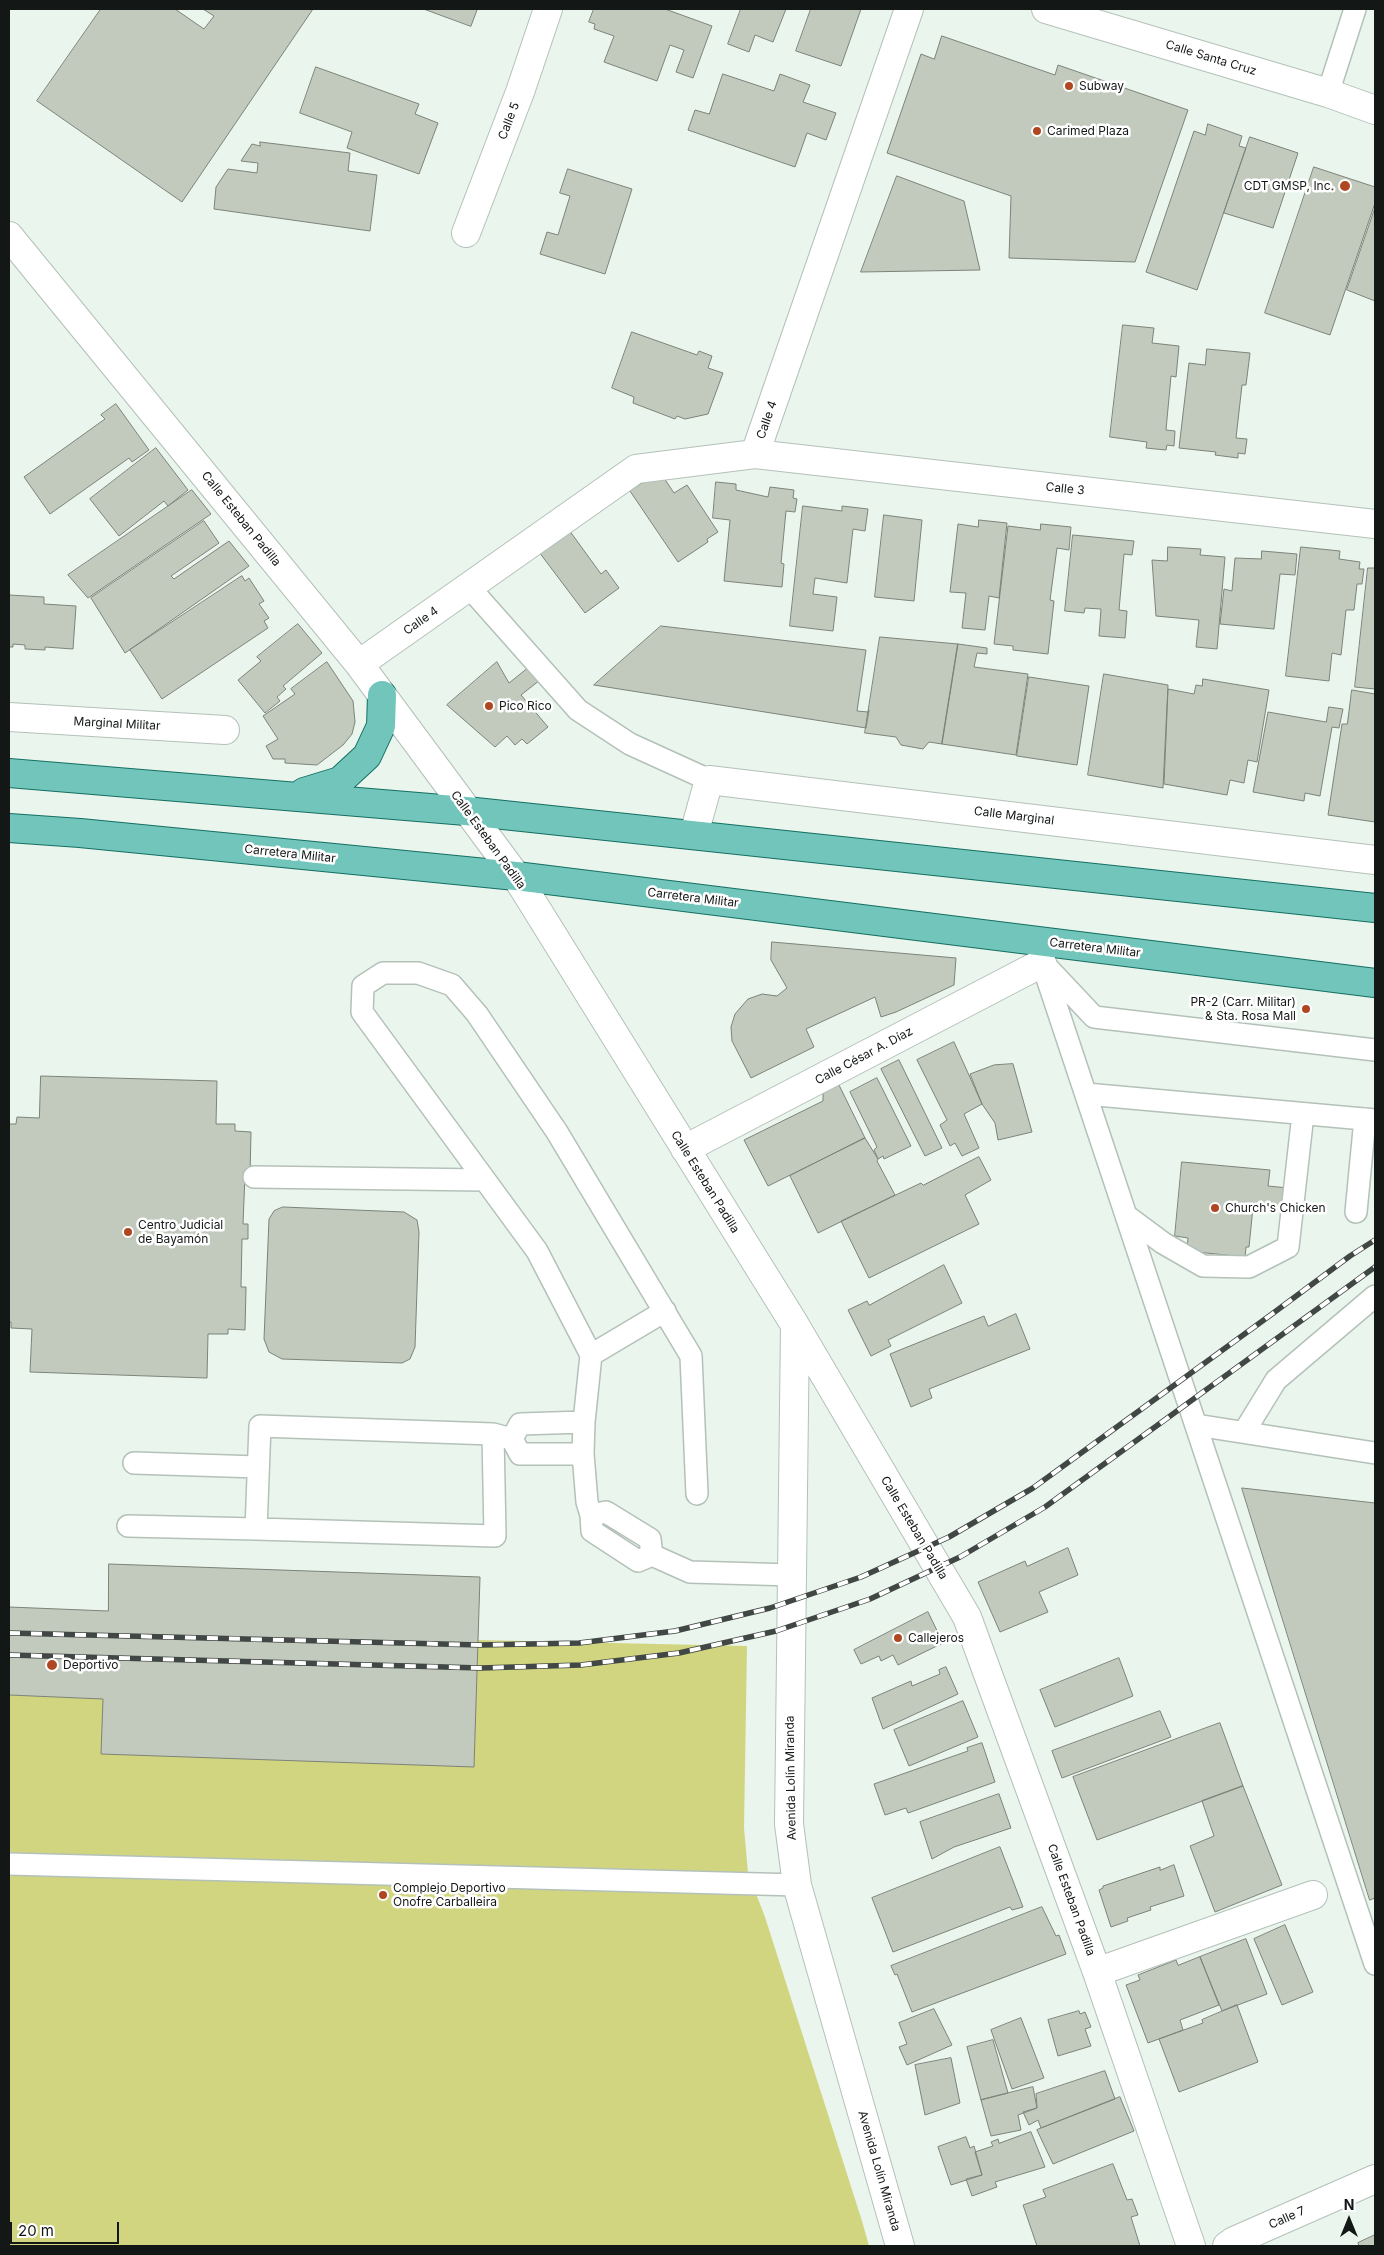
<!DOCTYPE html>
<meta charset="utf-8">
<style>
body{margin:0}
#map{position:relative;width:1384px;height:2255px;overflow:hidden;background:#e9f5ed;font-family:Inter,sans-serif}
canvas{display:block}
.frame{position:absolute;inset:0;border:10px solid #131715;pointer-events:none}
.north{position:absolute;left:1324px;top:2195px;width:50px;height:50px;-webkit-text-stroke:4px #fff;paint-order:stroke;rotate:0deg;font-size:14px;font-weight:700;line-height:20px;text-align:center;color:#131715}
.north::after{content:'';display:block;margin:auto;width:18px;height:22px;background:#131715;clip-path:polygon(50% 0,100% 100%,50% 72%,0 100%)}
.scale{position:absolute;left:10px;top:2222px;width:109px;height:22px;box-sizing:border-box;border:2px solid #131715;border-top:0;padding-left:6px;font-size:15px;line-height:18px;white-space:nowrap;color:#131715;-webkit-text-stroke:4px #fff;paint-order:stroke}
</style>
<div id="map">
<canvas width="1384" height="2255"></canvas>
<div class="frame"></div>
<div class="north">N</div>
<div class="scale">20 m</div>
</div>
<script>
const ctx = document.querySelector('canvas').getContext('2d');
ctx.lineJoin = 'round';
function paint(path, color) { ctx.fillStyle = color; ctx.fill(path, 'evenodd'); }
function trace(path, color, width, dash) { ctx.strokeStyle = color; ctx.lineWidth = width; ctx.lineCap = dash ? 'butt' : 'round'; ctx.setLineDash(dash || []); ctx.stroke(path); }
function drawText(font, color, halo, rows, align = 'center') {
  ctx.font = font + ' Inter,sans-serif'; ctx.lineWidth = 5; ctx.setLineDash([]); ctx.textBaseline = 'middle'; ctx.strokeStyle = halo; ctx.fillStyle = color; for (const [text, x, y, turn = 0] of rows) {
    ctx.save(); ctx.translate(x, y); ctx.rotate((+turn || 0) * Math.PI / 180); ctx.textAlign = isNaN(turn) ? turn : align; if (halo) ctx.strokeText(text, 0, 0); ctx.fillText(text, 0, 0); ctx.restore();
  }
}
const green = new Path2D(`
 M 109,1564 L 480,1577 L 478,1640 L 747,1646 L 744,1828 L 748,1873 L 765,1917 L 862,2221 L 869,2246 L 9,2246 L 9,1607 L 108,1611 Z`);
const building = new Path2D(`
 M 101,9 L 175,9 L 204,29 L 214,16 L 203,9 L 313,9 L 182,202 L 37,101 Z
 M 424,9 L 474,9 L 477,10 L 471,26 Z
 M 594,9 L 665,9 L 712,26 L 693,78 L 676,72 L 684,50 L 670,45 L 657,81 L 604,62 L 614,36 L 594,29 L 595,24 L 589,22 Z
 M 741,9 L 786,9 L 773,42 L 755,35 L 749,52 L 728,44 Z
 M 811,9 L 861,9 L 841,66 L 796,51 Z
 M 942,36 L 1055,75 L 1058,65 L 1188,110 L 1135,262 L 1009,258 L 1011,196 L 887,153 L 921,54 L 934,59 Z
 M 316,67 L 419,104 L 415,114 L 438,123 L 419,174 L 347,148 L 352,132 L 300,113 Z
 M 723,74 L 774,91 L 780,74 L 810,85 L 803,102 L 836,113 L 826,140 L 807,133 L 795,167 L 688,130 L 695,110 L 709,114 Z
 M 1208,124 L 1242,136 L 1239,146 L 1246,148 L 1197,290 L 1146,272 L 1194,131 L 1205,135 Z
 M 1250,137 L 1298,153 L 1273,228 L 1224,213 Z
 M 260,142 L 350,153 L 348,171 L 377,175 L 370,231 L 214,209 L 216,187 L 228,169 L 257,173 L 258,163 L 241,161 L 252,144 L 260,146 Z
 M 1314,167 L 1375,187 L 1375,203 L 1330,335 L 1265,313 Z
 M 568,169 L 632,189 L 605,274 L 540,254 L 547,232 L 558,235 L 570,196 L 560,193 Z
 M 897,176 L 964,201 L 980,270 L 861,272 Z
 M 1375,208 L 1375,301 L 1347,290 Z
 M 1123,325 L 1154,328 L 1152,343 L 1179,346 L 1176,377 L 1171,376 L 1166,430 L 1175,431 L 1174,446 L 1167,445 L 1166,450 L 1146,448 L 1147,442 L 1110,437 Z
 M 632,332 L 697,355 L 699,351 L 712,356 L 708,368 L 723,373 L 708,414 L 685,419 L 677,416 L 675,419 L 633,403 L 634,397 L 612,388 Z
 M 1207,349 L 1250,353 L 1246,385 L 1242,385 L 1236,438 L 1247,439 L 1245,454 L 1238,453 L 1238,458 L 1215,455 L 1216,452 L 1179,448 L 1189,363 L 1205,365 Z
 M 116,404 L 149,450 L 132,462 L 129,458 L 50,514 L 24,477 L 105,419 L 101,415 Z
 M 156,448 L 188,490 L 168,506 L 164,501 L 119,536 L 90,499 Z
 M 660,472 L 674,493 L 687,485 L 718,532 L 707,539 L 708,542 L 678,562 L 630,491 Z
 M 716,482 L 736,484 L 736,490 L 768,497 L 770,487 L 794,490 L 793,498 L 797,499 L 795,512 L 786,511 L 781,563 L 784,564 L 782,587 L 724,581 L 730,520 L 713,518 Z
 M 192,490 L 211,514 L 88,598 L 68,575 Z
 M 803,506 L 842,511 L 842,506 L 868,509 L 865,531 L 853,529 L 847,583 L 815,578 L 813,594 L 837,597 L 833,631 L 790,626 Z
 M 884,515 L 922,520 L 914,601 L 875,597 Z
 M 979,520 L 1007,523 L 999,598 L 989,596 L 985,630 L 962,628 L 966,593 L 950,592 L 958,524 L 978,527 Z
 M 204,521 L 219,543 L 171,576 L 174,579 L 229,541 L 249,566 L 125,653 L 91,598 Z
 M 1041,524 L 1071,527 L 1069,550 L 1057,548 L 1050,600 L 1054,601 L 1048,654 L 1013,650 L 1013,646 L 994,644 L 1008,526 L 1040,530 Z
 M 569,530 L 601,574 L 606,570 L 619,588 L 585,613 L 539,552 Z
 M 1073,535 L 1134,541 L 1132,555 L 1124,554 L 1119,610 L 1127,611 L 1125,638 L 1099,636 L 1101,609 L 1085,608 L 1084,613 L 1065,611 Z
 M 1168,547 L 1201,549 L 1200,555 L 1225,557 L 1217,649 L 1196,647 L 1199,620 L 1156,616 L 1152,560 L 1167,561 Z
 M 1301,547 L 1340,551 L 1339,559 L 1360,562 L 1359,569 L 1364,569 L 1362,584 L 1357,584 L 1354,610 L 1346,610 L 1341,655 L 1332,653 L 1329,681 L 1286,676 Z
 M 1262,551 L 1297,554 L 1295,575 L 1280,574 L 1274,629 L 1220,624 L 1224,589 L 1232,591 L 1235,558 L 1261,559 Z
 M 1368,568 L 1375,568 L 1375,689 L 1355,687 Z
 M 242,576 L 245,581 L 249,578 L 264,601 L 259,604 L 269,618 L 264,621 L 268,628 L 162,699 L 130,650 Z
 M 9,595 L 44,597 L 44,604 L 76,606 L 73,649 L 45,647 L 45,650 L 25,649 L 25,645 L 13,644 L 13,647 L 9,647 Z
 M 298,624 L 322,653 L 283,686 L 286,689 L 277,697 L 280,701 L 265,713 L 238,680 L 261,661 L 257,657 Z
 M 661,626 L 866,650 L 857,711 L 868,712 L 869,710 L 866,728 L 594,685 Z
 M 880,637 L 958,644 L 942,744 L 929,742 L 923,749 L 901,745 L 896,737 L 865,733 Z
 M 958,644 L 987,648 L 987,654 L 977,653 L 974,667 L 1028,674 L 1016,755 L 942,744 Z
 M 327,662 L 353,701 L 355,722 L 352,734 L 343,745 L 317,765 L 285,763 L 285,759 L 273,759 L 266,746 L 278,739 L 263,716 L 295,694 L 291,689 Z
 M 497,662 L 509,683 L 529,667 L 540,680 L 521,695 L 548,727 L 527,744 L 522,739 L 515,745 L 507,736 L 495,747 L 447,705 Z
 M 1104,674 L 1168,685 L 1163,788 L 1088,775 Z
 M 1029,677 L 1089,686 L 1077,765 L 1017,756 Z
 M 1203,679 L 1269,690 L 1257,762 L 1248,760 L 1244,783 L 1230,780 L 1227,795 L 1164,784 L 1168,689 L 1194,694 L 1196,685 L 1202,686 Z
 M 1352,690 L 1375,694 L 1375,822 L 1328,815 L 1342,724 L 1347,724 Z
 M 1329,707 L 1343,709 L 1339,728 L 1332,727 L 1320,796 L 1305,793 L 1304,801 L 1253,792 L 1268,712 L 1326,722 Z
 M 772,942 L 956,958 L 954,985 L 896,1012 L 881,1017 L 875,997 L 806,1029 L 814,1047 L 751,1078 L 732,1041 L 731,1027 L 735,1014 L 748,999 L 762,994 L 777,996 L 787,988 L 771,960 Z
 M 954,1042 L 982,1104 L 964,1114 L 979,1148 L 962,1156 L 955,1143 L 950,1146 L 940,1125 L 947,1120 L 917,1060 Z
 M 899,1060 L 942,1148 L 925,1156 L 881,1069 Z
 M 1013,1064 L 1032,1132 L 998,1140 L 995,1123 L 982,1104 L 970,1074 L 994,1065 Z
 M 41,1076 L 217,1081 L 216,1124 L 235,1124 L 235,1131 L 251,1132 L 250,1176 L 245,1175 L 243,1224 L 248,1224 L 248,1239 L 242,1239 L 241,1287 L 246,1287 L 245,1330 L 228,1329 L 228,1334 L 208,1334 L 207,1378 L 30,1372 L 32,1329 L 11,1328 L 11,1322 L 9,1322 L 9,1124 L 16,1124 L 17,1117 L 39,1118 Z
 M 877,1078 L 911,1146 L 884,1159 L 883,1156 L 878,1159 L 874,1150 L 877,1147 L 850,1092 Z
 M 839,1085 L 865,1138 L 768,1186 L 744,1140 L 823,1101 L 823,1092 Z
 M 865,1138 L 878,1159 L 877,1161 L 895,1195 L 818,1233 L 790,1176 Z
 M 979,1157 L 991,1180 L 965,1195 L 979,1224 L 869,1278 L 841,1221 L 921,1183 L 923,1185 Z
 M 1182,1162 L 1270,1170 L 1268,1186 L 1288,1188 L 1286,1210 L 1253,1207 L 1249,1247 L 1246,1247 L 1245,1257 L 1187,1251 L 1188,1238 L 1175,1236 Z
 M 283,1207 L 404,1212 L 417,1220 L 419,1232 L 415,1347 L 410,1359 L 402,1363 L 282,1359 L 269,1352 L 264,1339 L 269,1219 L 274,1211 Z
 M 944,1265 L 962,1303 L 888,1340 L 891,1346 L 871,1356 L 848,1310 L 867,1301 L 869,1305 Z
 M 1016,1314 L 1030,1349 L 929,1389 L 932,1398 L 911,1407 L 890,1354 L 984,1316 L 988,1326 Z
 M 1242,1488 L 1375,1503 L 1375,1898 L 1370,1900 Z
 M 1068,1548 L 1078,1575 L 1039,1592 L 1048,1612 L 1000,1632 L 978,1582 L 1025,1561 L 1027,1566 Z
 M 109,1564 L 480,1577 L 474,1767 L 101,1754 L 103,1699 L 9,1695 L 9,1607 L 108,1611 Z
 M 928,1612 L 943,1643 L 898,1665 L 893,1655 L 881,1661 L 879,1656 L 861,1664 L 854,1650 Z
 M 1119,1658 L 1133,1696 L 1055,1727 L 1040,1690 Z
 M 946,1667 L 958,1694 L 883,1729 L 872,1698 L 911,1681 L 912,1686 L 940,1674 L 939,1670 Z
 M 963,1701 L 978,1737 L 909,1766 L 894,1730 Z
 M 1160,1711 L 1171,1737 L 1062,1778 L 1052,1751 Z
 M 1220,1723 L 1243,1786 L 1097,1840 L 1073,1777 Z
 M 982,1743 L 995,1782 L 908,1813 L 906,1808 L 885,1815 L 874,1784 L 968,1751 L 967,1748 Z
 M 1243,1786 L 1282,1885 L 1215,1912 L 1190,1846 L 1214,1836 L 1202,1801 Z
 M 999,1794 L 1011,1828 L 954,1847 L 932,1859 L 920,1822 Z
 M 1000,1847 L 1023,1907 L 1012,1910 L 1010,1907 L 893,1952 L 872,1898 Z
 M 1174,1865 L 1184,1896 L 1150,1907 L 1151,1910 L 1127,1918 L 1128,1921 L 1111,1927 L 1099,1890 L 1103,1888 L 1103,1886 L 1160,1867 L 1160,1870 Z
 M 1042,1907 L 1056,1936 L 1059,1935 L 1066,1954 L 912,2012 L 897,1974 L 895,1975 L 891,1966 Z
 M 1285,1925 L 1313,1992 L 1282,2005 L 1254,1939 Z
 M 1246,1939 L 1267,1994 L 1222,2011 L 1200,1957 Z
 M 1200,1957 L 1219,2005 L 1180,2020 L 1183,2030 L 1148,2043 L 1126,1985 L 1140,1980 L 1138,1975 L 1176,1960 L 1178,1965 Z
 M 1237,2005 L 1258,2062 L 1179,2092 L 1159,2039 L 1203,2023 L 1202,2020 Z
 M 934,2009 L 952,2045 L 907,2065 L 899,2047 L 907,2044 L 899,2023 Z
 M 1079,2011 L 1080,2014 L 1085,2012 L 1091,2027 L 1085,2029 L 1091,2046 L 1058,2056 L 1048,2020 Z
 M 1021,2018 L 1044,2078 L 1012,2089 L 991,2030 Z
 M 993,2040 L 1008,2093 L 981,2100 L 967,2047 Z
 M 951,2058 L 960,2103 L 925,2115 L 915,2065 Z
 M 1105,2071 L 1115,2099 L 1041,2128 L 1038,2120 L 1029,2125 L 1023,2112 L 1037,2108 L 1036,2094 Z
 M 1033,2087 L 1037,2108 L 1018,2115 L 1021,2130 L 991,2136 L 981,2100 Z
 M 1120,2097 L 1134,2131 L 1053,2164 L 1037,2130 Z
 M 1031,2132 L 1045,2167 L 995,2182 L 997,2187 L 972,2196 L 966,2179 L 982,2175 L 975,2152 L 993,2146 L 991,2142 L 998,2139 L 999,2143 Z
 M 966,2137 L 970,2148 L 974,2146 L 982,2175 L 951,2185 L 938,2147 Z
 M 1113,2164 L 1127,2200 L 1132,2199 L 1138,2215 L 1131,2217 L 1140,2246 L 1037,2246 L 1023,2205 L 1046,2197 L 1043,2190 Z
 M 1375,2235 L 1375,2246 L 1359,2246 L 1358,2243 Z`);
const service = new Path2D(`
 M 1328,93 L 1355,9
 M 469,587 L 578,710 L 630,744 L 709,780
 M 1044,949 L 1042,963 L 1375,1964
 M 1046,966 L 1094,1017 L 1375,1050
 M 1086,1094 L 1375,1120
 M 254,1177 L 484,1180
 M 1356,1212 L 1365,1119
 M 1128,1217 L 1163,1243 L 1203,1266 L 1249,1267 L 1288,1247 L 1303,1114
 M 591,1355 L 665,1311
 M 1196,1425 L 1375,1453
 M 1244,1432 L 1276,1380 L 1375,1296
 M 493,1434 L 495,1536 L 256,1529 L 260,1426 L 493,1434 L 512,1439
 M 583,1454 L 520,1454 L 512,1439 L 520,1424 L 584,1422
 M 134,1463 L 258,1467
 M 591,1515 L 587,1502 L 583,1454 L 584,1422 L 591,1355 L 537,1251 L 362,1012 L 363,986 L 383,973 L 418,973 L 452,985 L 477,1014 L 557,1132 L 691,1356 L 697,1494
 M 128,1526 L 256,1529
 M 652,1555 L 650,1539 L 606,1512 L 591,1515 L 592,1531 L 638,1561 L 652,1555 L 690,1572 L 792,1575
 M 9,1864 L 797,1885`);
const minor = new Path2D(`
 M 466,233 L 520,92 L 548,9
 M 9,236 L 359,664 L 516,876 L 795,1325 L 967,1617 L 1097,1972 L 1191,2246
 M 755,454 L 909,9
 M 359,664 L 636,469 L 755,454 L 1375,524
 M 9,717 L 225,730
 M 694,834 L 709,780 L 1375,860
 M 685,1149 L 1042,963
 M 795,1325 L 789,1824 L 797,1885 L 900,2246
 M 1097,1972 L 1313,1895
 M 1227,2246 L 1234,2241 L 1375,2179`);
const tertiary = new Path2D(`
 M 1046,9 L 1328,93 L 1375,110`);
const primary = new Path2D(`
 M 9,773 L 466,811 L 1375,908
 M 304,792 L 340,781 L 367,756 L 381,726 L 382,695
 M 9,828 L 80,833 L 516,876 L 1375,983`);
const rail = new Path2D(`
 M 9,1633 L 481,1645 L 579,1643 L 675,1631 L 770,1608 L 861,1577 L 949,1537 L 1033,1488 L 1272,1314 L 1350,1256 L 1375,1240
 M 9,1655 L 481,1668 L 581,1665 L 679,1653 L 776,1631 L 870,1599 L 960,1557 L 1045,1507 L 1375,1267`);
const markers = [
 [1069,86,5,"#af4822"],
 [1037,131,5,"#af4822"],
 [1345,186,6,"#af4822"],
 [489,706,5,"#af4822"],
 [1306,1009,5,"#af4822"],
 [1215,1208,5,"#af4822"],
 [128,1232,5,"#af4822"],
 [898,1638,5,"#af4822"],
 [52,1665,6,"#af4822"],
 [383,1895,5,"#af4822"]
];
const streetNames = [
 ["Calle Santa Cruz",1211,58,17],
 ["Calle 5",509,121,-69],
 ["Calle 4",767,420,-71],
 ["Calle 3",1065,489,6],
 ["Calle Esteban Padilla",241,519,51],
 ["Calle 4",421,621,-35],
 ["Marginal Militar",117,724,3],
 ["Calle Marginal",1014,816,7],
 ["Calle Esteban Padilla",488,840,54],
 ["Carretera Militar",290,854,6],
 ["Carretera Militar",693,898,7],
 ["Carretera Militar",1095,948,7],
 ["Calle César A. Díaz",864,1056,-28],
 ["Calle Esteban Padilla",705,1182,58],
 ["Calle Esteban Padilla",914,1528,59],
 ["Avenida Lolín Miranda",791,1778,-91],
 ["Calle Esteban Padilla",1071,1900,70],
 ["Avenida Lolín Miranda",879,2171,74],
 ["Calle 7",1287,2218,-24]
];
const poiNames = [
 ["Subway",1079,86],
 ["Carimed Plaza",1047,131],
 ["CDT GMSP, Inc.",1334,186,"right"],
 ["Pico Rico",499,706],
 ["PR-2 (Carr. Militar)",1296,1002,"right"],
 ["& Sta. Rosa Mall",1296,1016,"right"],
 ["Church's Chicken",1225,1208],
 ["Centro Judicial",138,1225],
 ["de Bayamón",138,1239],
 ["Callejeros",908,1638],
 ["Deportivo",63,1665],
 ["Complejo Deportivo",393,1888],
 ["Onofre Carballeira",393,1902]
];
paint(green, '#d2d57f');
paint(building, '#c2c9bd');
trace(building, '#7d8379', 1);
trace(service, '#b4c1b9', 24);
trace(minor, '#b4c1b9', 30);
trace(tertiary, '#b4c1b9', 30);
trace(primary, '#146f62', 30);
trace(service, '#fff', 21);
trace(minor, '#fff', 28);
trace(tertiary, '#fff', 28);
trace(primary, '#72c5ba', 28);
trace(rail, '#414744', 5.5);
trace(rail, '#fff', 4, [11]);
for (const [x, y, r, color] of markers) { const dot = new Path2D(); dot.arc(x, y, r, 0, 2 * Math.PI); ctx.fillStyle = color; ctx.fill(dot); trace(dot, '#fff', 2); }
drawText('12px', '#131715', '#fff', streetNames);
drawText('12px', '#131715', '#fff', poiNames, 'left');
</script>
